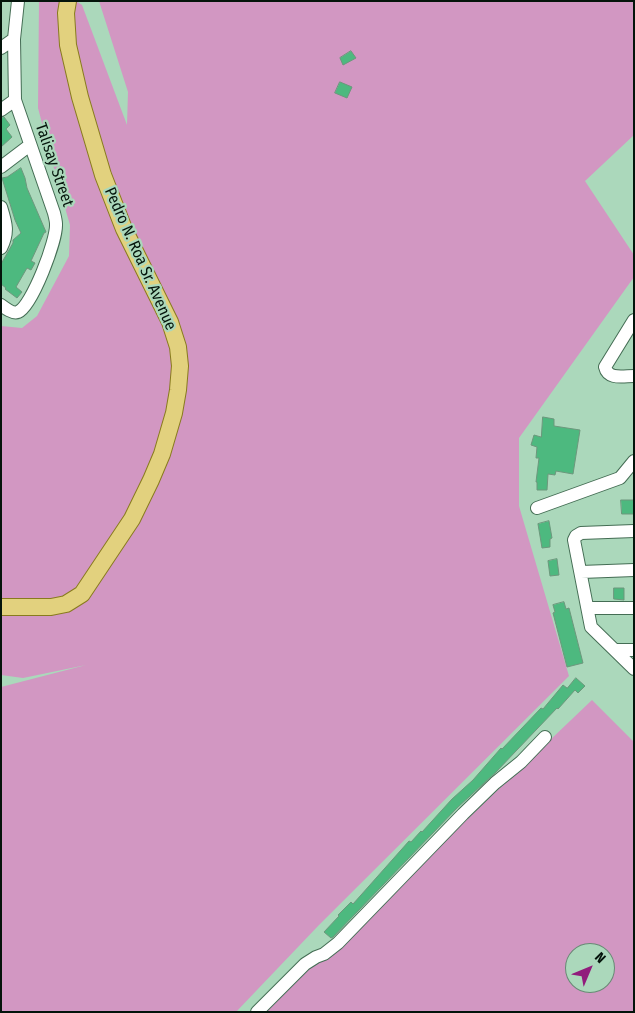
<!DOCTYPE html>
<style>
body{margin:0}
#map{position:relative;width:635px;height:1013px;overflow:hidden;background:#abd8bb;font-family:"Fira Sans Condensed",sans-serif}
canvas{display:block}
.frame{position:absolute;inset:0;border:2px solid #04140b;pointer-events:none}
.north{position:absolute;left:565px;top:943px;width:50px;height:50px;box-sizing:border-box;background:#abd8bb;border:1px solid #688a75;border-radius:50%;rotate:45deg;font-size:14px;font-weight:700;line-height:20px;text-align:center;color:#04140b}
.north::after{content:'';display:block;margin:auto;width:18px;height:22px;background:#911c7c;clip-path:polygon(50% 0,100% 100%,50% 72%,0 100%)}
</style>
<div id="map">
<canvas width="635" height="1013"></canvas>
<div class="frame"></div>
<div class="north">N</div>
</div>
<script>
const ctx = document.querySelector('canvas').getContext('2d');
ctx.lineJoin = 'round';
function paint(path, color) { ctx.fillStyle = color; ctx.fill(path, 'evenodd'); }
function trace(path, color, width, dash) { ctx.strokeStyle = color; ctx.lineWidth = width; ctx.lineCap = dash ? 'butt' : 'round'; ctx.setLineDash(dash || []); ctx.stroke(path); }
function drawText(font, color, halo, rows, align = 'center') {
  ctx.font = font + ' "Fira Sans Condensed",sans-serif'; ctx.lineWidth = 4.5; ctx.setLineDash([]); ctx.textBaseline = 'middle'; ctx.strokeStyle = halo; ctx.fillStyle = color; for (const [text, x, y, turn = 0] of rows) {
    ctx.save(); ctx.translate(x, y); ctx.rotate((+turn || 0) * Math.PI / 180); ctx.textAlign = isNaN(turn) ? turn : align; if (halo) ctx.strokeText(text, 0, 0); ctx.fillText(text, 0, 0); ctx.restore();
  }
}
const green = new Path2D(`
 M 39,1 L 76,1 L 82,5 L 127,125 L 128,92 L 99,1 L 634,1 L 634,135 L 585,181 L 634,255 L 634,277 L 519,438 L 519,506 L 569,676 L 319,925 L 236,1012 L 1,1012 L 1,687 L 86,665 L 23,678 L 1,675 L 1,326 L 22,328 L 37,316 L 69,256 L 70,225 L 57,180 L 38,108 Z
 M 592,700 L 634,742 L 634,1012 L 260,1012 L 331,949 ZM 575,953 L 605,953 L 605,983 L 575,983 Z`);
const building = new Path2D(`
 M 351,51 L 356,58 L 343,65 L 340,58 Z
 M 340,82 L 352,87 L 347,98 L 335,93 Z
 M 4,117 L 10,125 L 6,129 L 12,137 L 1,147 L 1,118 Z
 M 21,168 L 25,178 L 27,188 L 46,232 L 44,233 L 31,261 L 35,263 L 31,270 L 27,268 L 16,287 L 22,292 L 17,298 L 5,289 L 6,288 L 1,284 L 1,264 L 13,243 L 13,240 L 21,233 L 15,220 L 2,178 L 7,177 Z
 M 543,417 L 554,419 L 554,426 L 580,430 L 573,474 L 556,471 L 555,475 L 548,474 L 547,490 L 537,490 L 537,482 L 536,482 L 539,458 L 536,458 L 537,447 L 531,445 L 534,435 L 541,437 Z
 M 621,500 L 634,500 L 634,514 L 622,514 Z
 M 549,521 L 552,538 L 550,539 L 550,547 L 542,548 L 538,524 Z
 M 557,559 L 559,575 L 550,576 L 548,561 Z
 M 614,588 L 624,588 L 624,600 L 614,599 Z
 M 564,602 L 566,609 L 569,608 L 583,663 L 567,667 L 553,613 L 555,612 L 553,605 Z
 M 576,678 L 585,686 L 578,693 L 575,690 L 558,709 L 557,708 L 496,772 L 457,808 L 333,937 L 331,938 L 324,932 L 339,916 L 338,915 L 351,902 L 353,904 L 409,841 L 411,842 L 421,831 L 422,832 L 452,799 L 473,780 L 501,748 L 502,749 L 541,708 L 543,709 L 563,685 L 567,688 Z`);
const minor = new Path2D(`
 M 1,48 L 14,39
 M 1,110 L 15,100
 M 1,167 L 30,145
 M 1,207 C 6,223 9,232 1,248
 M 1,305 C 5,308 13,314 18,312 C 32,306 57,240 56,224 C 56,221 55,217 54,213 L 15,100 L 14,39 L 18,1
 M 634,320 L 605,367 C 608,380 623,376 634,376
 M 537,508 L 620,478 L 634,461
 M 634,531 L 581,533 L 576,536 L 574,540 L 591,627 L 634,669
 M 581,572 L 634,570
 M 588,608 L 634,608
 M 616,650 L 634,650
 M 257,1012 L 305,964 L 316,957 L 324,954 L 338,943 L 463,814 L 495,783 L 521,762 L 545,737`);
const major = new Path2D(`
 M 1,607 L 51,607 L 66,604 L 82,594 L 132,519 L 151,480 L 162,454 L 174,413 L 178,390 L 180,366 L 178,347 L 170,322 L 124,229 L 103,175 L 80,97 L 68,45 L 66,13 L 68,1`);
const streetNames = [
 ["Talisay Street",54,165,71],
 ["Pedro N. Roa Sr. Avenue",140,259,66]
];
paint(green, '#d297c2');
paint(building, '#4db97f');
trace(building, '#6c977c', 1);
trace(minor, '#446d54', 14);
trace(major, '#887b1e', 18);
trace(minor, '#fff', 12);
trace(major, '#e2d17e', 16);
drawText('16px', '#04140b', '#abd8bb', streetNames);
</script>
